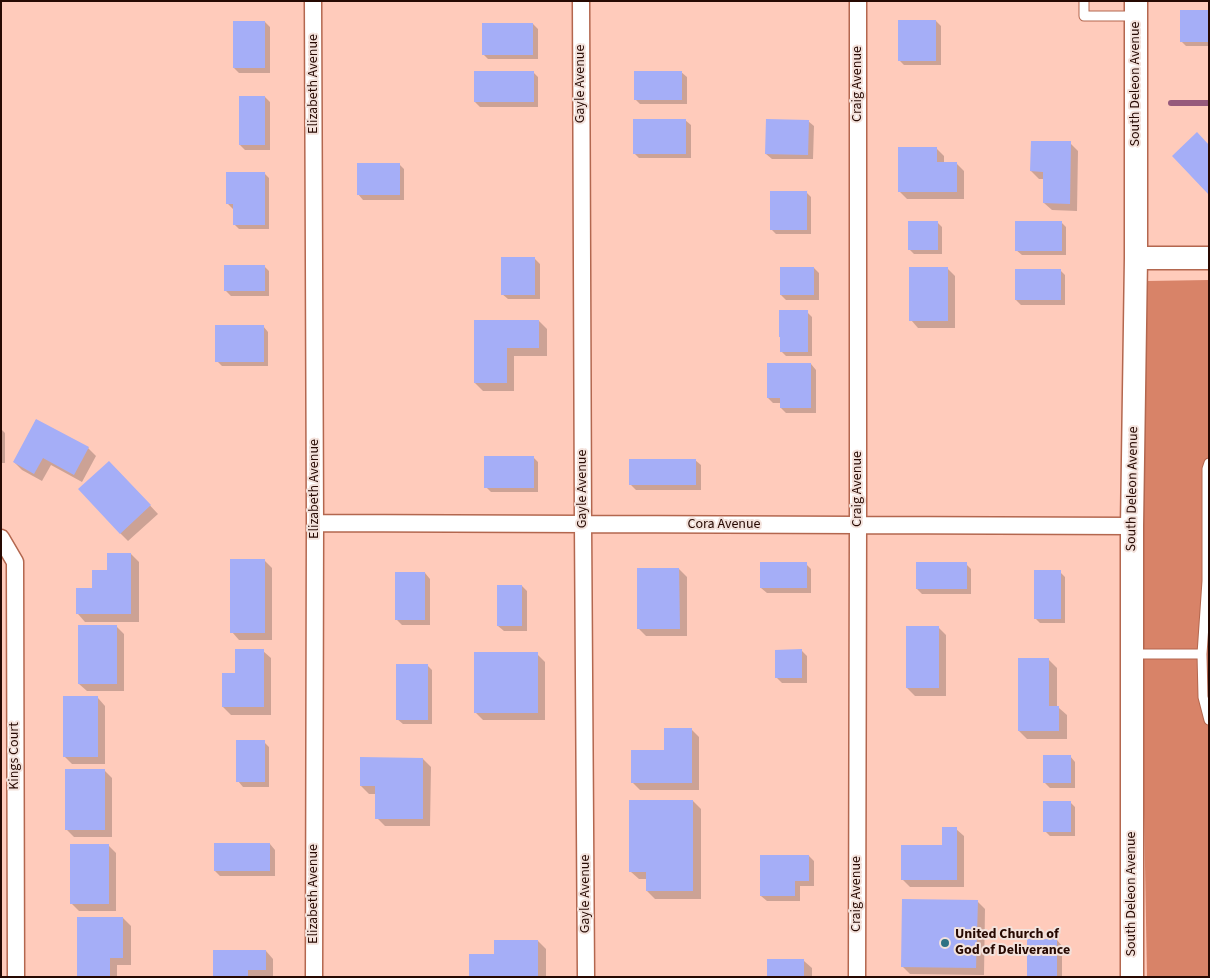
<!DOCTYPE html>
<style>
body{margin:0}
#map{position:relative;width:1210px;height:978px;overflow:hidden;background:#ffcbbb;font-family:"Source Sans 3",sans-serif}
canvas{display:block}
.frame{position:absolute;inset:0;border:2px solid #260902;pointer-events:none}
</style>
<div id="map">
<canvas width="1210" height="978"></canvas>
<div class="frame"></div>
</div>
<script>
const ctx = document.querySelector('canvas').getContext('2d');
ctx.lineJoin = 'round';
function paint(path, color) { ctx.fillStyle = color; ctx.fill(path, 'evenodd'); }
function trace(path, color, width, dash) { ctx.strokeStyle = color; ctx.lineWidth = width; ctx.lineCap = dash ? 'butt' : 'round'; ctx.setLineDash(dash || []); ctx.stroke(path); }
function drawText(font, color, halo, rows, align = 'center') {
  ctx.font = font + ' "Source Sans 3",sans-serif'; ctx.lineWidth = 4; ctx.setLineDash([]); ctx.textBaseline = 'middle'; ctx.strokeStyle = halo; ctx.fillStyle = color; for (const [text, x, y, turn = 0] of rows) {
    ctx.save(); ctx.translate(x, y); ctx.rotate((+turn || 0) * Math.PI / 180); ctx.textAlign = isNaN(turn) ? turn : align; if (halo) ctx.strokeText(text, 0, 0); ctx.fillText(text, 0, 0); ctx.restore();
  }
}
const forest = new Path2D(`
 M 1209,280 L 1209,977 L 1147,977 L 1143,754 L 1143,526 L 1147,281 Z`);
const shadow = new Path2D(`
 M 1209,11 L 1209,46 L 1186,46 L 1181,41 Z
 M 936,21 L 941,26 L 941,65 L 904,65 L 899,60 Z
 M 265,22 L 270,27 L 270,73 L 239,73 L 234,68 Z
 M 533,24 L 538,29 L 538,59 L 488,59 L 483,54 Z
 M 533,72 L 538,77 L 538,107 L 480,107 L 475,102 Z
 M 681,72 L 687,77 L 687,104 L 640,104 L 635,99 Z
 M 265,97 L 270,102 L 270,150 L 245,150 L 240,145 Z
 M 685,120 L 691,125 L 691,158 L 639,158 L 634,153 Z
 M 808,121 L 814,126 L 813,159 L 772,159 L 766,154 Z
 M 1070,143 L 1078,151 L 1077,211 L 1052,210 L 1044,203 L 1045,179 L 1039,179 L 1031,171 Z
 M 936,148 L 944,156 L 944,163 L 956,163 L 964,171 L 964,199 L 907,199 L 899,191 Z
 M 399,164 L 404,169 L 404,200 L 363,200 L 358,194 Z
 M 264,173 L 269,178 L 269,229 L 239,229 L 234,224 L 234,209 L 233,209 L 228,204 Z
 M 806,192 L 811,197 L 811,234 L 776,234 L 771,229 Z
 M 937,222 L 942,227 L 942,254 L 914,254 L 909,249 Z
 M 1061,222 L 1066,227 L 1066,255 L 1022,255 L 1016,250 Z
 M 535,259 L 540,264 L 540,299 L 508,299 L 502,294 Z
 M 264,266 L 269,271 L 269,296 L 231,296 L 226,291 Z
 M 814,268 L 819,273 L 819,300 L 786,300 L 781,295 Z
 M 947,268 L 955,276 L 955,328 L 918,328 L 911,320 Z
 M 1060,270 L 1065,275 L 1065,305 L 1021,305 L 1016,300 Z
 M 807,312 L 812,317 L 812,356 L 786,356 L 781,351 Z
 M 475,321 L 539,321 L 547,329 L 547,356 L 514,356 L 514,391 L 483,391 L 475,383 Z
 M 263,326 L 268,332 L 268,366 L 222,366 L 217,361 Z
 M 811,364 L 816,370 L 816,413 L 786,413 L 781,408 L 781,403 L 773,403 L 768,398 Z
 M 36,420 L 88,448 L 96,456 L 82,482 L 51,465 L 42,481 L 22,470 L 14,462 Z
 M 1,429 L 5,433 L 5,463 L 1,463 Z
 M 533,457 L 538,462 L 538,492 L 491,492 L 486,487 Z
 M 695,460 L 701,465 L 701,490 L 636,490 L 631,485 Z
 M 117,470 L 158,514 L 128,541 L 120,533 Z
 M 131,554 L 139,562 L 139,622 L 85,622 L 78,614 L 93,589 L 108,572 Z
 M 264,560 L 272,568 L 272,640 L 239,640 L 232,632 Z
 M 806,564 L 811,569 L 811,593 L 767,593 L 761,588 Z
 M 966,564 L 971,569 L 971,594 L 922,594 L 917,589 Z
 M 679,569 L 687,577 L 687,636 L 646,636 L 638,628 Z
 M 1060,572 L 1065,577 L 1065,623 L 1040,623 L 1035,618 Z
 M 425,573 L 430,579 L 430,625 L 402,625 L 397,620 Z
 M 522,586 L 527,591 L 527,631 L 504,631 L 498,626 Z
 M 117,627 L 124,634 L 124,691 L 87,691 L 79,684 Z
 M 938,627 L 946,635 L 946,696 L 915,696 L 907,688 Z
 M 263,651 L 271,658 L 271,715 L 231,715 L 223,707 Z
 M 802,651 L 807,656 L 807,683 L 782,683 L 777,678 Z
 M 537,654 L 545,662 L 545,720 L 483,720 L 475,712 Z
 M 1049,660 L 1057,668 L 1057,708 L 1059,708 L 1067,715 L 1067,739 L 1027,739 L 1019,731 Z
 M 427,665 L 432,670 L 432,724 L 403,724 L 397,719 Z
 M 98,698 L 105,706 L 105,764 L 72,764 L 64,756 Z
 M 691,729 L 699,737 L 699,790 L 640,790 L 632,782 Z
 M 264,742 L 269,747 L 269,787 L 243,787 L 238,781 Z
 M 1070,756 L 1075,762 L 1075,788 L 1050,788 L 1045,783 Z
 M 423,759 L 431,767 L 430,826 L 385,826 L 377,818 L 377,794 L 369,794 L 361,786 Z
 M 104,770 L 112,778 L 112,837 L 74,837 L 66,829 Z
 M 693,801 L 701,809 L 701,899 L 655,899 L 647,891 L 647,879 L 639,879 L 631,872 Z
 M 1070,802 L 1075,807 L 1075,836 L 1050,836 L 1045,831 Z
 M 956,829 L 964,836 L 964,887 L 910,887 L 902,879 L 943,846 Z
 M 270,844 L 275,850 L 275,876 L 220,876 L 215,871 Z
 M 108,845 L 116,853 L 116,911 L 79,911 L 71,903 Z
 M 809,856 L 814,861 L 814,886 L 800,886 L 800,901 L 767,901 L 761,896 Z
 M 977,901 L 985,909 L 984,975 L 910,974 L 902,966 Z
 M 123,918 L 131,926 L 131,965 L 117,965 L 117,977 L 79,977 Z
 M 1057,940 L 1062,946 L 1062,977 L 1028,977 Z
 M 538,941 L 546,949 L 546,977 L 470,977 L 495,955 Z
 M 266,951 L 273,959 L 273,977 L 214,977 Z
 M 804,961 L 812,968 L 812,977 L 768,977 Z`);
const stream = new Path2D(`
 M 1171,103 L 1209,103`);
const building = new Path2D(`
 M 1180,10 L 1209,10 L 1209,42 L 1180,42 Z
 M 898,20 L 936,20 L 936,61 L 898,61 Z
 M 233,21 L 265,21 L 265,68 L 233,68 Z
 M 482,23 L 533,23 L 533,55 L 482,55 Z
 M 474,71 L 534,71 L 534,102 L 474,102 Z
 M 634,71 L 682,71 L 682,100 L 634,100 Z
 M 239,96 L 265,96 L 265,145 L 239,145 Z
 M 633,119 L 686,119 L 686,154 L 633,154 Z
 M 766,119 L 809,120 L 808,155 L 765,154 Z
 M 1197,132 L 1209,145 L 1209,195 L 1172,156 Z
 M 1031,141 L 1071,141 L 1070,204 L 1043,203 L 1043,172 L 1030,171 Z
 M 898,147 L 937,147 L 937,162 L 957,162 L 957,192 L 898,192 Z
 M 357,163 L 400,163 L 400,195 L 357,195 Z
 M 226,172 L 265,172 L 265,225 L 233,225 L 233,204 L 226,204 Z
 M 770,191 L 807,191 L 807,230 L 770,230 Z
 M 908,221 L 938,221 L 938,250 L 908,250 Z
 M 1015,221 L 1062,221 L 1062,251 L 1015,251 Z
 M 501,257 L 535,257 L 535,295 L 501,295 Z
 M 224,265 L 265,265 L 265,291 L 224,291 Z
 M 780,267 L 814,267 L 814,295 L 780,295 Z
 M 909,267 L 948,267 L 948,321 L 909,321 Z
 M 1015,269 L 1061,269 L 1061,300 L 1015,300 Z
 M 779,310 L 808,310 L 808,352 L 780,352 L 780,337 L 779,337 Z
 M 474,320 L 539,320 L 539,348 L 507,348 L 507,383 L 474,383 Z
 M 215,325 L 264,325 L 264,362 L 215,362 Z
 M 767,363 L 811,363 L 811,408 L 780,408 L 780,398 L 767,398 Z
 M 36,419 L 89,447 L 74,475 L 43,458 L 34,474 L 13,462 Z
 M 484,456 L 534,456 L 534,488 L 484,488 Z
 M 629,459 L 696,459 L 696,485 L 629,485 Z
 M 109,461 L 151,505 L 120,534 L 78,489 Z
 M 107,553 L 131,553 L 131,614 L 76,614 L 76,588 L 92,588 L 92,570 L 107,570 Z
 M 230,559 L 265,559 L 265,633 L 230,633 Z
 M 760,562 L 807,562 L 807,588 L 760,588 Z
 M 916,562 L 967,562 L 967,589 L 916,589 Z
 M 637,568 L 679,568 L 680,629 L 637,629 Z
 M 1034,570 L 1061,570 L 1061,619 L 1034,619 Z
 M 395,572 L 425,572 L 425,620 L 395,620 Z
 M 497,585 L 522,585 L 522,626 L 497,626 Z
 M 78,625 L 117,625 L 117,684 L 78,684 Z
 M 906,626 L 939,626 L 939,688 L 906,688 Z
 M 235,649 L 264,649 L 264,707 L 222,707 L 222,673 L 235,673 Z
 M 802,649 L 802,678 L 775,678 L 775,650 Z
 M 474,652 L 538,652 L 538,713 L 474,713 Z
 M 1018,658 L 1049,658 L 1049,706 L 1059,706 L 1059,731 L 1018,731 Z
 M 396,664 L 428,664 L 428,720 L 396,720 Z
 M 63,696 L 98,696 L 98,757 L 63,757 Z
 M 664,728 L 692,728 L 692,783 L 631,783 L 631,750 L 664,750 Z
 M 236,740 L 265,740 L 265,782 L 236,782 Z
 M 1043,755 L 1071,755 L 1071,783 L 1043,783 Z
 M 360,757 L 423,758 L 423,819 L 375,819 L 375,786 L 360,786 Z
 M 65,769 L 105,769 L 105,830 L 65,830 Z
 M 629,800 L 693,800 L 693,891 L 646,891 L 646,872 L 629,872 Z
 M 1043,801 L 1071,801 L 1071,832 L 1043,832 Z
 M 942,827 L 957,827 L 957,880 L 901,880 L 901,845 L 942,845 Z
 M 214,843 L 270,843 L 270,871 L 214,871 Z
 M 70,844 L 109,844 L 109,904 L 70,904 Z
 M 760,855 L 809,855 L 809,881 L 795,881 L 795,896 L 760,896 Z
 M 902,899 L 978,900 L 976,968 L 901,967 Z
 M 77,917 L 123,917 L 123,958 L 110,958 L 110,977 L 77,977 Z
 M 1027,939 L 1057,939 L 1057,977 L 1027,977 Z
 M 494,940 L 538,940 L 538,977 L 469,977 L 469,954 L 494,954 Z
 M 213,950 L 266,950 L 266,970 L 248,970 L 248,977 L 213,977 Z
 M 767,959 L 804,959 L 804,977 L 767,977 Z`);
const lane = new Path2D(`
 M 1084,1 L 1084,16 L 1136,16
 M 1133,654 L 1202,654 L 1207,581 L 1207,469 L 1209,463
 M 1202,654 L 1203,697 L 1209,720`);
const street = new Path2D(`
 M 313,1 L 315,523 L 314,977
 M 581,1 L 583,524 L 586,977
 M 315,523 L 1132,526
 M 1,538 L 15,562 L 16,977
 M 857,977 L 858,525 L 858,1`);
const secondary = new Path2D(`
 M 1136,258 L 1209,258
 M 1132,977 L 1132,526 L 1136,258 L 1136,1`);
const markers = [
 [945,943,5,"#2f7283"]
];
const streetNames = [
 ["Elizabeth Avenue",314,84,-90],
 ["Gayle Avenue",581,84,-90],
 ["Craig Avenue",858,84,-90],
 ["South Deleon Avenue",1136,84,-90],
 ["Elizabeth Avenue",315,489,-90],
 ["Gayle Avenue",583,489,-90],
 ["Craig Avenue",858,489,-90],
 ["South Deleon Avenue",1133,489,-89],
 ["Cora Avenue",724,525],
 ["Kings Court",15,756,-90],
 ["Elizabeth Avenue",314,894,-90],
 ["Gayle Avenue",586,894,-90],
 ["Craig Avenue",857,894,-90],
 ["South Deleon Avenue",1132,894,-90]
];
const poiNames = [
 ["United Church of",955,935],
 ["God of Deliverance",955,951]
];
paint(forest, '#d88368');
paint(shadow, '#0003');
trace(stream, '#965a7c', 6);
paint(building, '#a5aef7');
trace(lane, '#b3674f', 11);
trace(street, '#b3674f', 19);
trace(secondary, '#b3674f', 25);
trace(lane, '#fff', 9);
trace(street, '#fff', 16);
trace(secondary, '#fff', 22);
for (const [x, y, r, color] of markers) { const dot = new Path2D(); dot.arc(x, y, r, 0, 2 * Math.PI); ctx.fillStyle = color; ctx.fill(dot); trace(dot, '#f3e2dc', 2); }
drawText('14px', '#260902', '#f3e2dc', streetNames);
drawText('bold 14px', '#260902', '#f3e2dc', poiNames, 'left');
</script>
